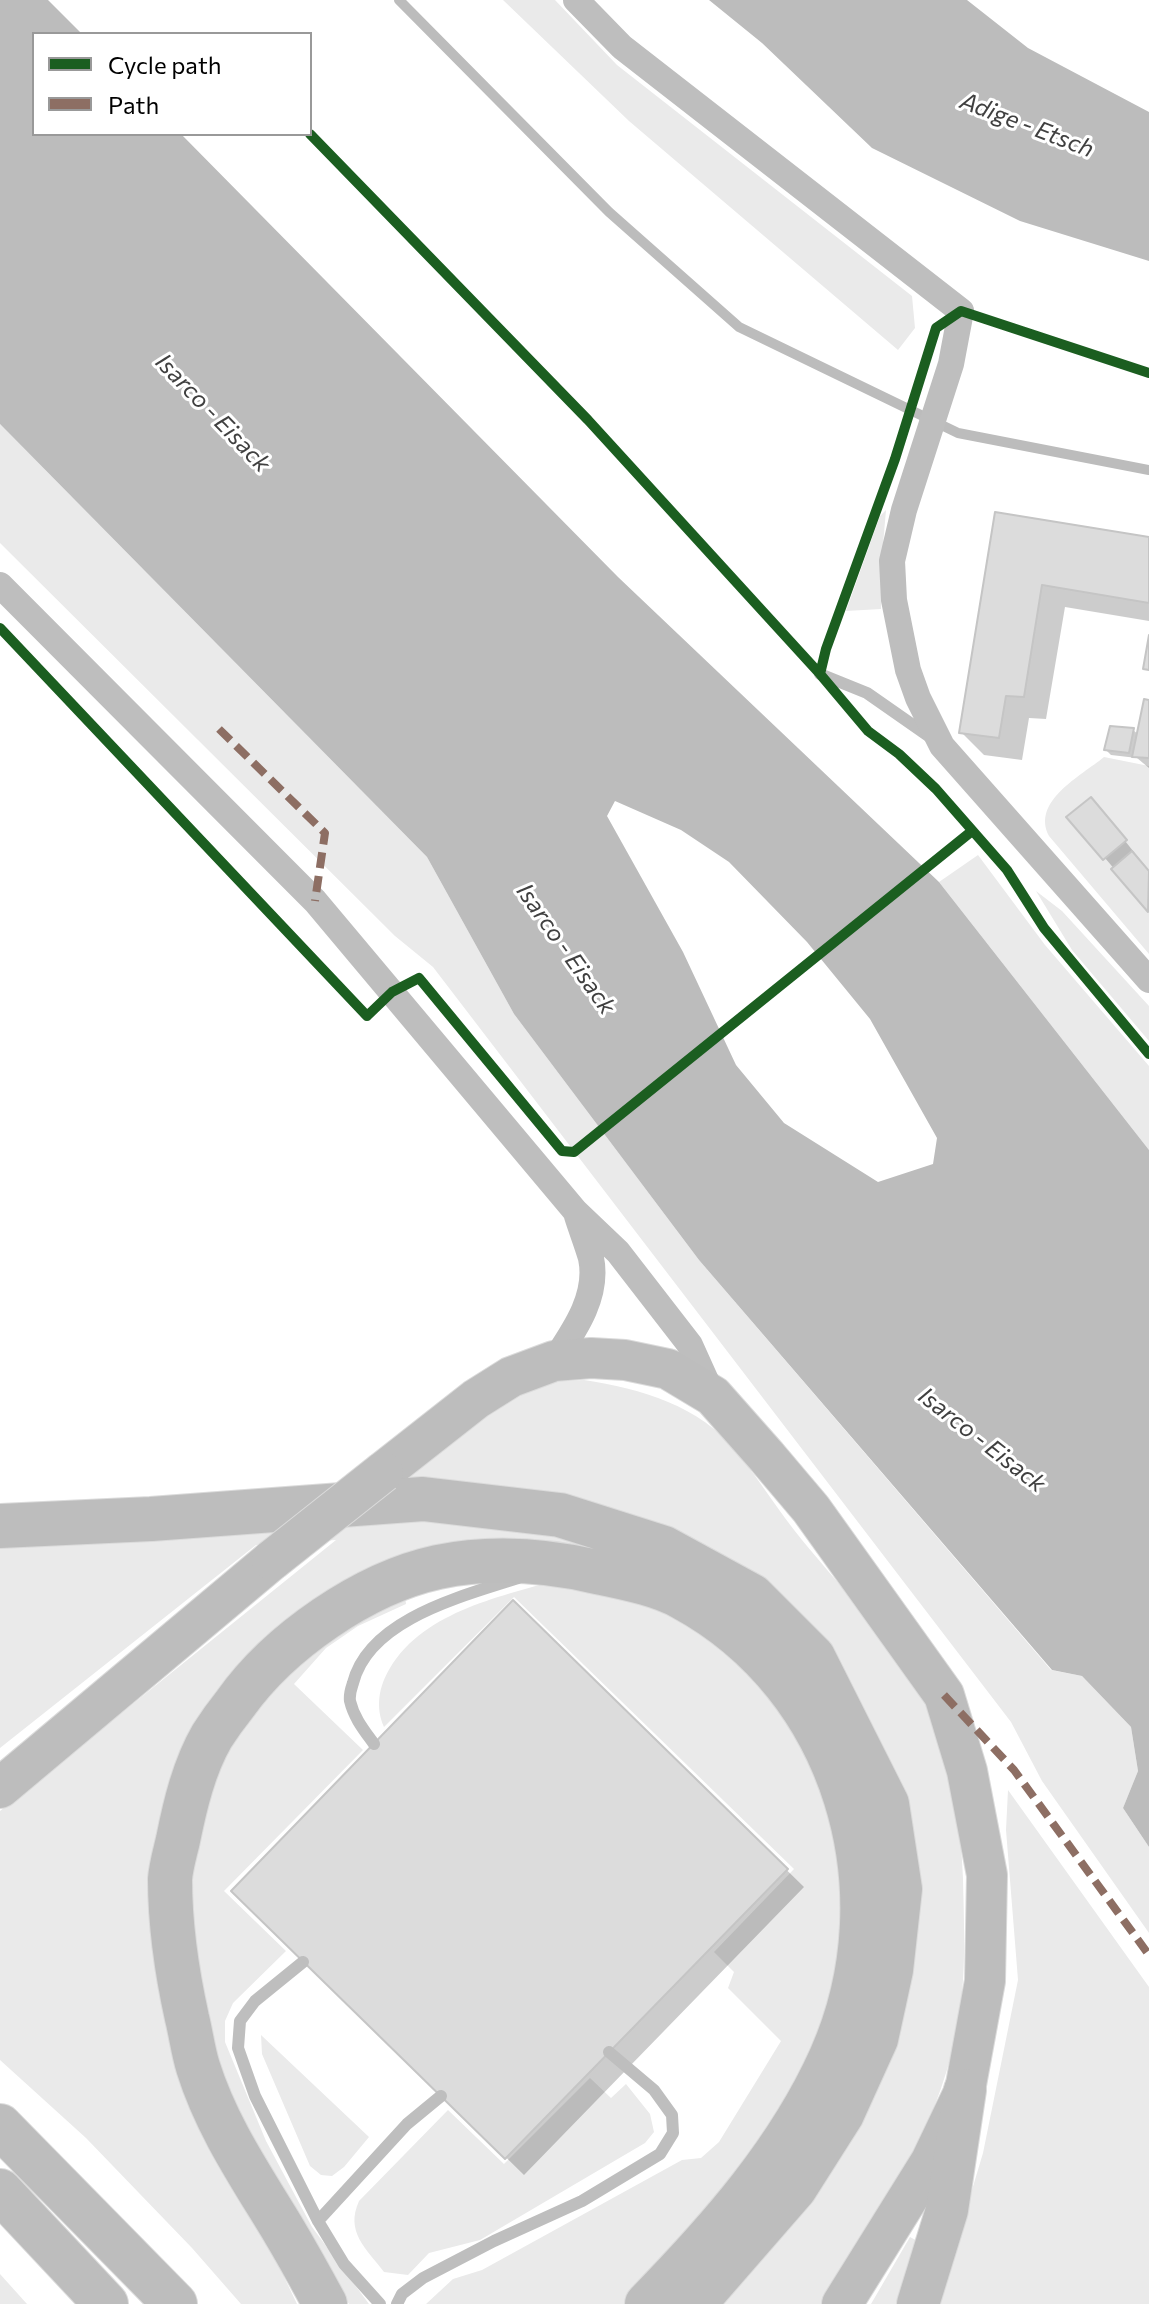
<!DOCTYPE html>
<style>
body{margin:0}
#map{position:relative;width:1149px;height:2304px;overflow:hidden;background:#fff;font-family:Commissioner,sans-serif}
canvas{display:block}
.legend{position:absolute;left:32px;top:32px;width:280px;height:104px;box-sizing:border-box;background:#fff;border:2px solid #999;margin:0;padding:10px 14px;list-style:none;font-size:24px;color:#000}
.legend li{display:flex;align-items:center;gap:16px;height:40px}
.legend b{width:40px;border:2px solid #999}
</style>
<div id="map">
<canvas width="1149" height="2304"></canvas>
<ul class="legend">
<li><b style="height:10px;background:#1b5e20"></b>Cycle path</li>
<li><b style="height:10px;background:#8d6e63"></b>Path</li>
</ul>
</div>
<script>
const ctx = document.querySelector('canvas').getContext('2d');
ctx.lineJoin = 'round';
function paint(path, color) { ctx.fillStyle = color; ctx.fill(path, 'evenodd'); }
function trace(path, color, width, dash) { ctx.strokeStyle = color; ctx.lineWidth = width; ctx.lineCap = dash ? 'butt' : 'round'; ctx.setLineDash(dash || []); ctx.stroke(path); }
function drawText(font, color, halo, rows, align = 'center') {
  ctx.font = font + ' Commissioner,sans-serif'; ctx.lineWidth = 6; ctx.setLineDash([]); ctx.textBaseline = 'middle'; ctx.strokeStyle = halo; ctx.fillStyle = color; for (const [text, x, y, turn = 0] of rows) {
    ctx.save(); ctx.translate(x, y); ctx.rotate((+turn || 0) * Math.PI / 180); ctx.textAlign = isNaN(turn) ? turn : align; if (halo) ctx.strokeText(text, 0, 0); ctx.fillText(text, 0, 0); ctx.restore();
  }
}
const green = new Path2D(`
 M 503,0 L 555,0 L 617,65 L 912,296 L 915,328 L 898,350 L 629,121 Z
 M 0,424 L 427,857 L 514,1014 L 699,1260 L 1051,1670 L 1082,1676 L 1131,1727 L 1138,1771 L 1123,1808 L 1149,1847 L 1149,1933 L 1042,1781 L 1011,1722 L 433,967 L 395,936 L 0,543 Z
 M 886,510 L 881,568 L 881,609 L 846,611 L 880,516 Z
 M 1104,757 L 1149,766 L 1149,954 L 1049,836 C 1031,801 1081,776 1104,757 Z
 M 978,855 L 1045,945 L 1149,1066 L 1149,1150 L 939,882 Z
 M 1036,891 L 1062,911 L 1149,1006 L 1149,1041 L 1072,950 Z
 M 584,1380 C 642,1389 699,1405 738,1453 C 760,1481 779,1512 802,1540 C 847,1595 901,1649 930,1714 C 953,1766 961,1824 963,1879 C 964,1924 966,1968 960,2012 C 945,2117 883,2211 835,2304 L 718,2304 L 902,2001 L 739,1573 L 389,1491 L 494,1403 L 556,1381 Z
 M 367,1515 L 542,1529 L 643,1556 L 545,1545 L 270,1643 L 158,1888 L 255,2216 L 297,2304 L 241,2304 L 192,2248 L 86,2138 L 0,2060 L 0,1811 L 336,1540 L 256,1545 L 0,1748 L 0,1545 Z
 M 564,1578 L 665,1603 L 780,1690 L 835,1791 L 847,1951 L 799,2094 L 634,2304 L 426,2304 L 453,2279 L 482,2270 L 682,2160 L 701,2158 L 719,2142 L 781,2041 L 728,1988 L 734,1972 L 714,1952 L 794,1869 L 514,1597 L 384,1727 C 375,1707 379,1686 390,1668 C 425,1610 504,1596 564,1578 Z
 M 405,1593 L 406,1604 L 358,1626 L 326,1648 L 294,1684 L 363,1750 L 224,1891 L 286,1951 L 233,2003 L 225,2021 L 225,2042 L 266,2141 L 312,2227 L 369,2304 L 349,2304 L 325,2275 L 299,2236 L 206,2044 L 188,1907 L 193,1845 L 227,1749 L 287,1665 Z
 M 1008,1790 L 1149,1987 L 1149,2304 L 938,2304 L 983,2153 L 1018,1980 L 1006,1830 Z
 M 261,2035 L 369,2137 L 344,2167 L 332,2176 L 321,2175 L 310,2166 L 262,2054 Z
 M 590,2078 L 611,2098 L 626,2084 L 650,2114 L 654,2132 L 645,2143 L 480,2240 L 429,2253 L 408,2275 L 384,2272 C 366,2248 345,2232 359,2201 L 448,2110 L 504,2164 Z
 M 910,2237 L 921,2243 L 904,2304 L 871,2304 Z
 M 0,2274 L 27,2304 L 0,2304 Z`);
const water = new Path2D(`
 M 0,0 L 48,0 L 82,34 L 34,34 L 34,134 L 181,134 L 618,577 L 939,882 L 1149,1150 L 1149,1847 L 1123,1808 L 1138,1771 L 1131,1727 L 1082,1676 L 1052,1670 L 699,1260 L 514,1014 L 427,857 L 0,424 ZM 615,801 L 681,830 L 729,862 L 807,942 L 870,1019 L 937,1138 L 933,1164 L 878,1182 L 784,1123 L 736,1065 L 683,952 L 607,816 Z
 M 709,0 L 967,0 L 1028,48 L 1149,112 L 1149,261 L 1020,221 L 872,148 L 762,43 Z`);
const shadow = new Path2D(`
 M 997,514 L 1149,539 L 1149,621 L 1065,607 L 1046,719 L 1029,718 L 1022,760 L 984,755 L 961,732 Z
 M 1149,702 L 1149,768 L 1137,758 L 1111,755 L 1106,750 L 1133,730 L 1139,735 Z
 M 1102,812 L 1149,871 L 1149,910 L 1105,858 Z
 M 514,1603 L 804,1887 L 524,2175 L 233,1890 Z`);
const stream = new Path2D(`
 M 399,0 L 609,212 L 739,327 L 958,433 L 1149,470`);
const building = new Path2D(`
 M 995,512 L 1149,537 L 1149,603 L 1042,585 L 1024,697 L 1006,696 L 999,738 L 959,733 Z
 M 1149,635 L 1149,670 L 1143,669 Z
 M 1144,699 L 1149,700 L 1149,758 L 1132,757 Z
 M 1110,726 L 1134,728 L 1129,753 L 1104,750 Z
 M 1091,797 L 1127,840 L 1103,860 L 1066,817 Z
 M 1132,851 L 1149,871 L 1148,912 L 1111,869 Z
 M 513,1600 L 788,1869 L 505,2159 L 231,1891 Z`);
const service = new Path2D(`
 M 820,674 L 867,693 L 930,737
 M 374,1744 C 364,1730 354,1718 350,1701 C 349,1694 351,1689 353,1683 C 369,1619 463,1596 518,1578
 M 303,1962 L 255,2001 L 240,2021 L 238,2048 L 255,2096 L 318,2221 L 344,2264 L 380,2304
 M 318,2221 L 407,2124 L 441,2096
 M 397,2304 L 402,2294 L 423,2278 L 494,2241 L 582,2201 L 660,2154 L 673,2133 L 672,2115 L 654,2090 L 609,2052`);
const minor = new Path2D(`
 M 576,0 L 622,47 L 961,311 L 951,364 L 904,510 L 892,561 L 894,600 L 908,670 L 918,698 L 942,746 L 1149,980
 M 0,585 L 315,901 L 576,1212 L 618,1252 L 690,1345 L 713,1396
 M 554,1361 C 574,1331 599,1296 591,1258 C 587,1244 581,1229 577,1216`);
const primary = new Path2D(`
 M 383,1472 L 476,1399 L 511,1377 L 554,1361 L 591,1358 L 625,1360 L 668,1369 L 713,1396 L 767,1457 L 811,1509 L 944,1695 L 967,1771 L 987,1875 L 985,1981 L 965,2090 L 931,2161 L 842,2304
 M 0,1788 L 272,1560`);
const trunk = new Path2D(`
 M 918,2304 L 947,2210 L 965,2090`);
const motorway = new Path2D(`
 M 0,1526 L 151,1519 L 423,1499 L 560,1515 L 664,1548 L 752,1596 L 813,1657 L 887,1804 L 900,1889 L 891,1970 L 876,2039 L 842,2114 L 795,2188 L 694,2304
 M 0,2126 L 175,2304
 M 0,2191 L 106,2304
 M 325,2304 C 311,2278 296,2251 281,2226 C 250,2175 216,2125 198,2067 C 193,2051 191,2034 187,2018 C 177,1973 170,1926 170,1879 C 171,1866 175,1853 178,1840 C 185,1805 194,1767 212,1736 C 219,1725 227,1714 235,1704 C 279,1642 364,1583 438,1567 C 491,1556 545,1560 597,1572 C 625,1578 658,1584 683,1598 C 845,1686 905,1890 831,2057 C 789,2151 719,2230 647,2304`);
const primaryBridge = new Path2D(`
 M 272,1560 L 383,1472`);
const quiet = new Path2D(`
 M 219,729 L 325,833 L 315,901
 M 944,1695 L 1014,1770 L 1149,1955`);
const cycleway = new Path2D(`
 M 310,134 L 588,420 L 820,674 L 868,731 L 899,754 L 936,789 L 1007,870 L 1044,928 L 1149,1054
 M 0,628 L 367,1016 L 392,992 L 419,978 L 562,1151 L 574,1152 L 972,831
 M 820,674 L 826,649 L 895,459 L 936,328 L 961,311 L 1149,373`);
const waterNames = [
 ["Adige - Etsch",1027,125,21],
 ["Isarco - Eisack",213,413,46],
 ["Isarco - Eisack",566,949,55],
 ["Isarco - Eisack",982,1440,38]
];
paint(green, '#eaeaea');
paint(water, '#bcbcbc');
paint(shadow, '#0003');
trace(stream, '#bcbcbc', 10);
paint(building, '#dcdcdc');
trace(building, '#c5c5c5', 2);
trace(primary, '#dbdbdb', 42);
trace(trunk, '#dbdbdb', 44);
trace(motorway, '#dbdbdb', 46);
trace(service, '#bebebe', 12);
trace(minor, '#bebebe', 26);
trace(primary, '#bdbdbd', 40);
trace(trunk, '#bdbdbd', 42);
trace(motorway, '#bdbdbd', 44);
trace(primaryBridge, '#dbdbdb', 42, []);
trace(primaryBridge, '#bdbdbd', 40);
trace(quiet, '#8d6e63', 8, [16, 8]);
trace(cycleway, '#1b5e20', 10);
drawText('italic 24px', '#404040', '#fff', waterNames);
</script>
